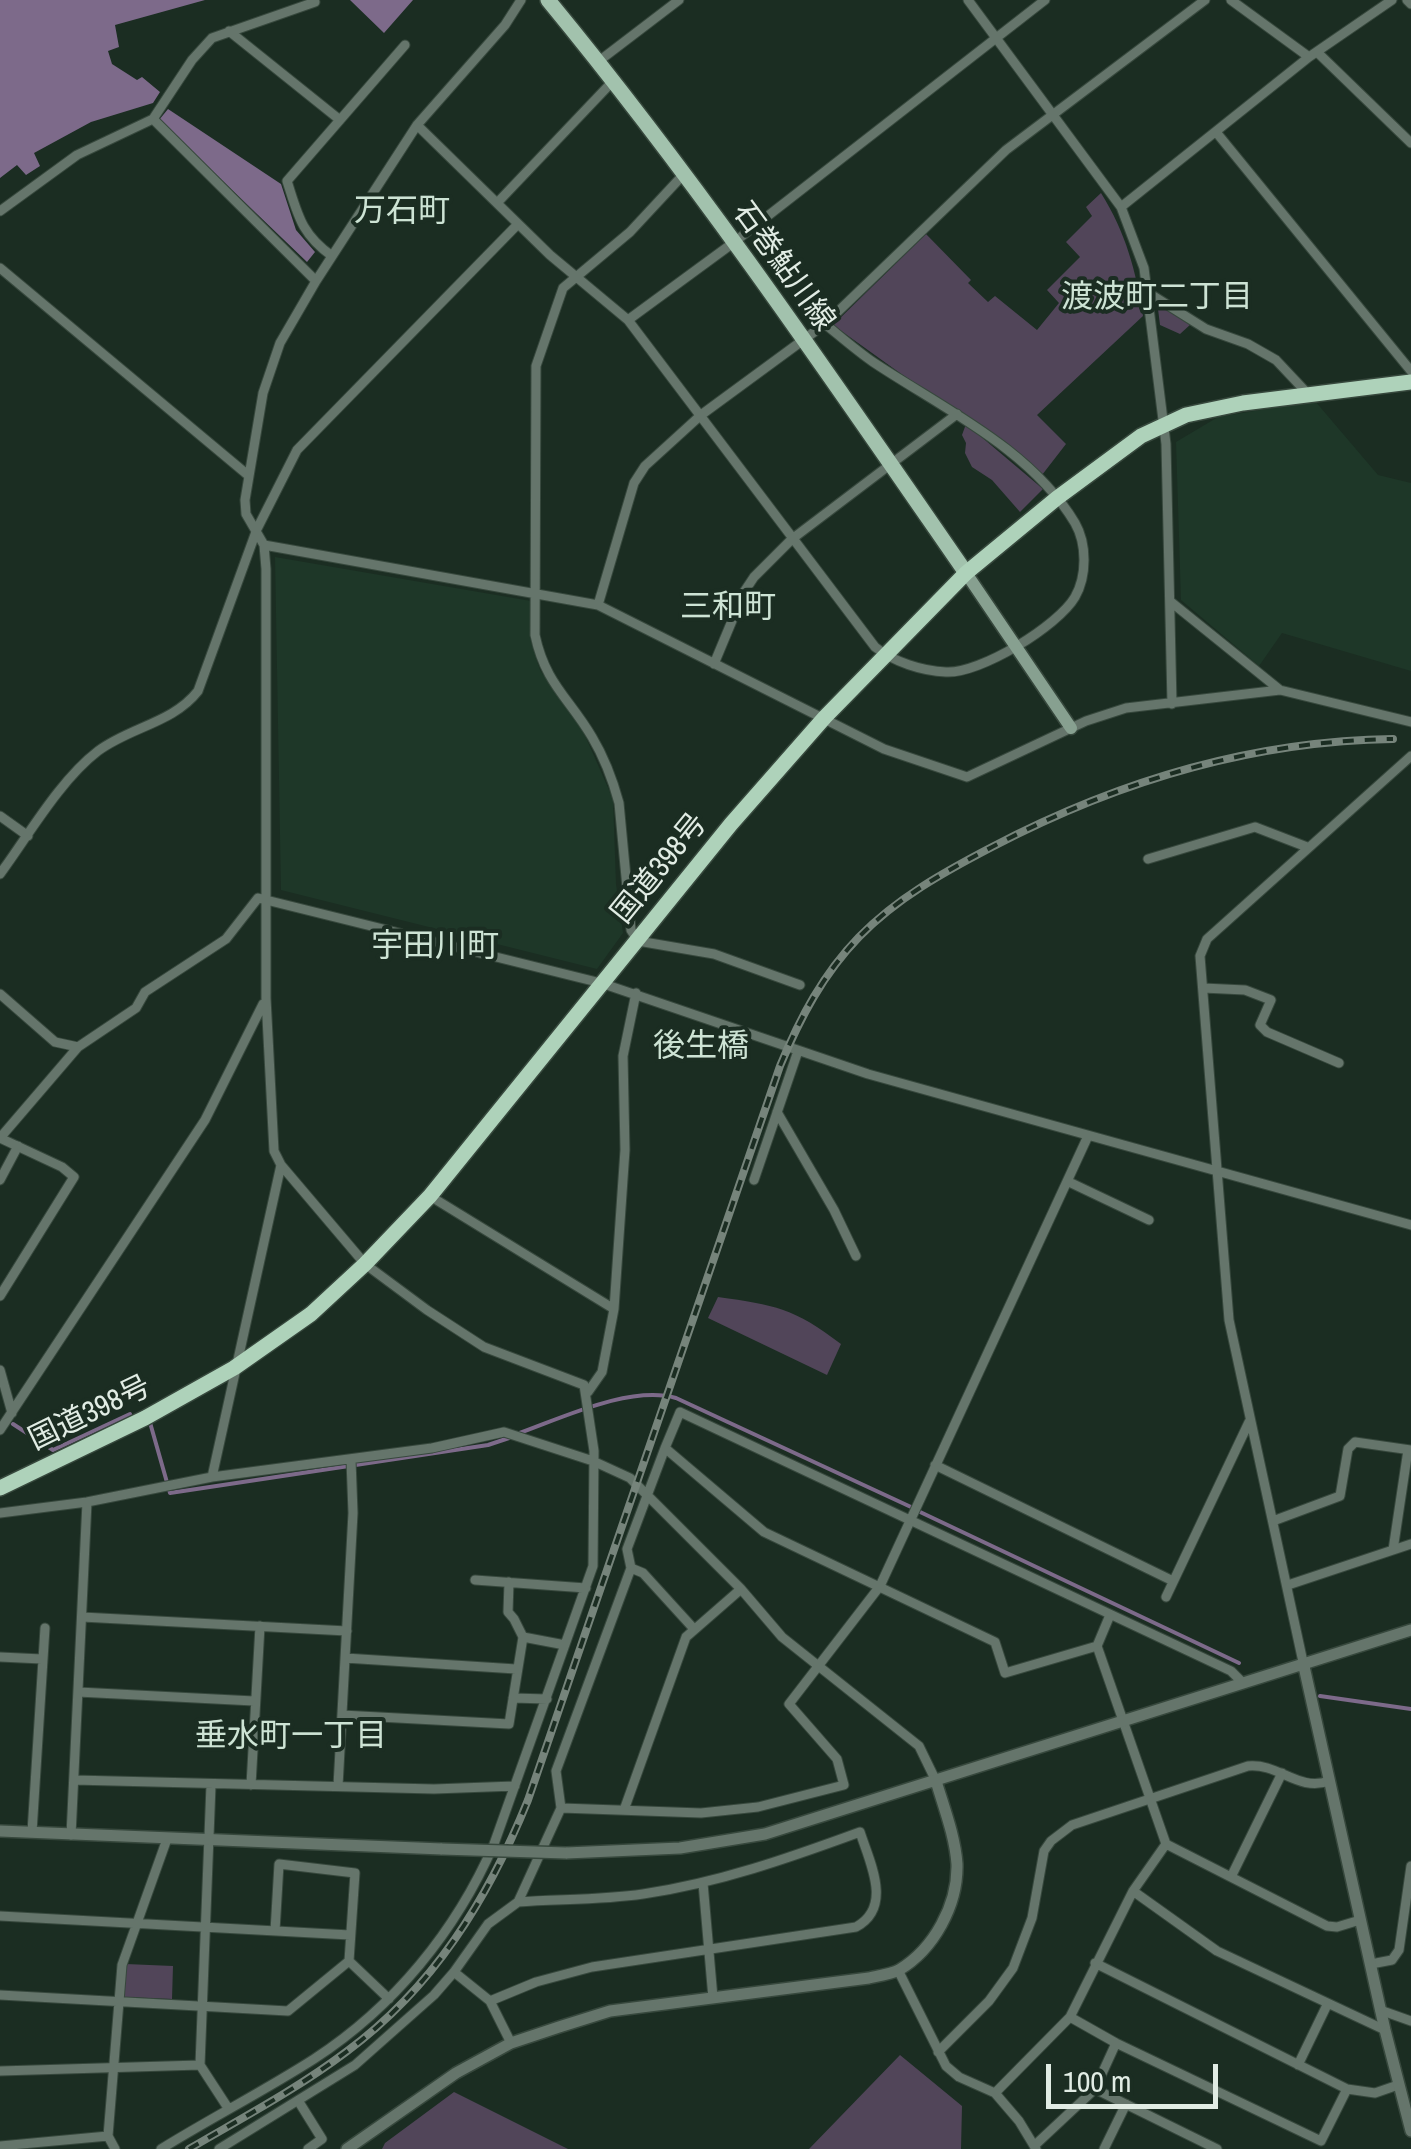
<!DOCTYPE html>
<meta charset="utf-8">
<style>
body{margin:0}
#map{position:relative;width:1411px;height:2149px;overflow:hidden;background:#1b2d22;font-family:"Archivo Narrow",sans-serif}
canvas{display:block}
.scale{position:absolute;left:1046px;top:2064px;width:172px;height:45px;box-sizing:border-box;border:5px solid #e1ece4;border-top:0;padding-left:12px;font-size:30px;line-height:35px;white-space:nowrap;color:#e1ece4;-webkit-text-stroke:8px #1b2d22;paint-order:stroke}
</style>
<div id="map">
<canvas width="1411" height="2149"></canvas>
<div class="scale">100 m</div>
</div>
<script>
const ctx = document.querySelector('canvas').getContext('2d');
ctx.lineJoin = 'round';
function paint(path, color) { ctx.fillStyle = color; ctx.fill(path, 'evenodd'); }
function trace(path, color, width, dash) { ctx.strokeStyle = color; ctx.lineWidth = width; ctx.lineCap = dash ? 'butt' : 'round'; ctx.setLineDash(dash || []); ctx.stroke(path); }
function drawText(font, color, halo, rows, align = 'center') {
  ctx.font = font + ' "Archivo Narrow","Noto Sans JP",sans-serif'; ctx.lineWidth = 8; ctx.setLineDash([]); ctx.textBaseline = 'middle'; ctx.strokeStyle = halo; ctx.fillStyle = color; for (const [text, x, y, turn = 0] of rows) {
    ctx.save(); ctx.translate(x, y); ctx.rotate((+turn || 0) * Math.PI / 180); ctx.textAlign = isNaN(turn) ? turn : align; if (halo) ctx.strokeText(text, 0, 0); ctx.fillText(text, 0, 0); ctx.restore();
  }
}
const built = new Path2D(`
 M 1315,401 L 1378,475 L 1411,483 L 1411,671 L 1282,633 L 1259,666 L 1181,600 L 1176,442 L 1218,417 Z
 M 275,557 L 531,601 L 530,638 L 540,670 L 583,731 L 613,799 L 616,884 L 623,933 L 597,969 L 281,890 Z`);
const green = new Path2D(`
 M 1101,193 C 1126,233 1136,271 1143,316 L 1037,415 L 1066,444 L 1042,475 L 833,325 L 926,234 L 971,280 L 968,283 L 988,302 L 995,296 L 1037,330 L 1059,303 L 1047,290 L 1080,257 L 1066,242 L 1092,216 L 1086,207 Z
 M 1157,301 L 1191,324 L 1180,334 L 1160,325 Z
 M 966,424 L 1043,489 L 1020,512 L 992,480 L 972,467 L 965,453 L 966,443 L 962,435 Z
 M 718,1297 C 775,1305 794,1308 841,1344 L 827,1375 L 708,1318 Z
 M 126,1964 L 173,1966 L 172,1999 L 124,1997 Z
 M 900,2055 L 962,2106 L 961,2149 L 809,2149 Z
 M 454,2092 L 568,2149 L 382,2149 L 385,2143 Z`);
const water = new Path2D(`
 M 0,0 L 205,0 L 115,25 L 119,47 L 108,51 L 112,64 L 137,80 L 142,77 L 160,92 L 153,103 L 91,122 L 34,153 L 40,166 L 26,175 L 17,165 L 0,178 Z
 M 350,0 L 413,0 L 384,33 Z
 M 168,109 L 281,184 L 296,230 L 315,252 L 307,262 L 159,120 Z`);
const stream = new Path2D(`
 M 149,1419 L 170,1493 L 488,1445 L 509,1438
 M 13,1424 L 53,1450 L 130,1414
 M 517,1434 C 562,1418 630,1385 676,1398 L 911,1507
 M 918,1511 L 1239,1663
 M 1320,1696 L 1411,1709`);
const minor = new Path2D(`
 M 968,0 L 1121,207 L 1144,268 L 1166,444 L 1172,704
 M 1231,0 L 1309,57
 M 1407,0 L 1411,4
 M 229,31 L 340,120
 M 1317,52 L 1411,143
 M 599,61 L 679,0
 M 153,119 L 316,281
 M 417,125 L 550,255 L 628,320 L 875,647 C 894,662 922,671 946,672 C 980,674 1058,626 1075,597 C 1087,576 1087,544 1075,523 C 1031,449 942,408 873,362 C 857,351 841,337 825,324
 M 1216,132 L 1411,371
 M 683,175 L 630,232 L 563,288 L 536,366 L 535,635 C 545,683 569,698 592,737 C 604,757 613,781 619,803 L 631,930 L 638,941 L 714,954 L 800,985
 M 498,202 L 613,81
 M 1121,207 L 1309,57 L 1392,0
 M 0,211 L 77,155 L 153,119 L 192,60 L 212,38 L 315,2
 M 332,256 C 301,234 298,215 287,181 L 405,45
 M 0,268 L 249,476
 M 1147,292 L 1206,329 L 1248,344 L 1276,360 L 1308,394
 M 628,320 L 733,243 L 1045,0
 M 264,545 L 598,605 L 884,749 L 967,777 L 1086,721 L 1126,708 L 1280,690
 M 1171,602 L 1280,690 L 1411,722
 M 598,605 L 634,483 L 645,466 L 701,415 L 825,324 L 1006,150 L 1205,0
 M 714,664 L 744,592 L 754,577 L 792,539 L 957,414
 M 0,816 L 28,836
 M 1148,859 L 1255,827 L 1307,847
 M 0,874 C 28,836 60,780 98,751 C 130,727 173,723 198,691 L 257,529 L 297,450 L 518,224
 M 1203,988 L 1245,990 L 1271,1000 L 1260,1025 L 1267,1032 L 1339,1063
 M 0,994 L 55,1042 L 78,1047
 M 777,1112 L 834,1210 L 856,1256
 M 0,1138 L 78,1047 L 136,1008 L 145,992 L 226,939 L 258,898 L 601,983 L 868,1074 L 1411,1225
 M 0,1138 L 62,1167 L 74,1177 L 0,1296
 M 0,1180 L 18,1146
 M 754,1180 L 798,1051
 M 1069,1182 L 1149,1220
 M 430,1196 L 614,1309
 M 0,1370 L 12,1413
 M 588,1392 L 602,1372 L 614,1309 L 625,1150 L 623,1056 L 636,993
 M 0,1430 L 205,1120 L 263,1004
 M 935,1465 L 1173,1581
 M 212,1477 L 281,1165
 M 0,1513 L 87,1502 L 212,1477 L 432,1448 L 504,1432 L 593,1461 L 630,1478 L 741,1589 L 782,1637 L 919,1746 L 936,1781
 M 1273,1521 L 1340,1496 L 1348,1449 L 1355,1442 L 1411,1450
 M 1393,1550 L 1408,1450
 M 631,1568 L 643,1573 L 694,1629
 M 475,1580 L 586,1588
 M 1288,1585 L 1411,1544
 M 1166,1597 L 1249,1422
 M 1110,1615 L 1097,1646 L 1166,1844 L 1327,1926 L 1337,1927 L 1360,1920
 M 82,1617 L 347,1631
 M 523,1637 L 565,1645
 M 1097,1646 L 1005,1673 L 995,1642 L 764,1532 L 665,1448 L 680,1412 L 1231,1671 L 1243,1683
 M 0,1657 L 42,1659
 M 345,1658 L 516,1669
 M 1303,1662 L 1229,1320 L 1200,956 L 1207,939 L 1411,756
 M 78,1692 L 254,1701
 M 513,1698 L 547,1699
 M 342,1715 L 509,1724 L 523,1637 L 514,1619 L 508,1612 L 509,1582
 M 74,1780 L 434,1789 L 515,1786
 M 211,1785 L 200,2065 L 228,2108
 M 251,1785 L 260,1626
 M 338,1786 L 353,1513 L 351,1460
 M 561,1808 L 701,1813 L 758,1807 L 844,1785 L 837,1759 L 789,1704 L 880,1586 L 1088,1136
 M 624,1810 L 686,1637 L 741,1589
 M 32,1832 L 45,1628
 M 71,1835 L 87,1502
 M 1231,1877 L 1282,1773
 M 703,1883 L 713,1998
 M 1133,1891 L 1217,1951 L 1385,2030
 M 0,1916 L 350,1935
 M 275,1931 L 279,1864 L 355,1873 L 349,1961 L 389,1999
 M 1095,1963 L 1347,2089 L 1375,2093 L 1398,2085
 M 1371,1964 L 1392,1960 L 1399,1950 L 1411,1866
 M 898,1970 L 946,2066 L 959,2077 L 995,2093 L 1019,2121 L 1036,2149
 M 454,1972 L 490,2001 L 511,2043
 M 0,1995 L 288,2011 L 349,1961
 M 490,2001 L 536,1982 L 592,1967 L 856,1927 C 893,1907 870,1863 860,1832 C 789,1858 718,1883 643,1894 C 602,1900 559,1899 518,1902
 M 1380,2010 L 1411,2021
 M 1070,2017 L 1116,2043 L 1321,2141 L 1347,2089
 M 938,2052 L 989,2001 L 1013,1968 L 1032,1918 L 1044,1851 L 1051,1841 L 1072,1825 L 1248,1766 C 1279,1763 1298,1792 1329,1781
 M 1298,2065 L 1327,2005
 M 0,2071 L 200,2065
 M 1095,2089 L 1217,2149
 M 995,2093 L 1070,2017 L 1133,1891 L 1166,1844
 M 299,2102 L 322,2139 L 308,2149
 M 0,2146 L 108,2136
 M 1034,2146 L 1095,2089 L 1116,2043
 M 115,2149 L 108,2136 L 122,1965 L 167,1839
 M 161,2149 C 211,2118 264,2091 314,2059 C 394,2007 456,1931 494,1844 L 593,1566 L 594,1451 L 584,1385 L 484,1347 L 427,1310 L 365,1264 L 281,1165 L 274,1151 L 266,998 L 266,569 L 264,545 L 246,514 L 245,500 L 263,393 L 280,343 L 316,281 L 417,125 L 505,25 L 521,0
 M 219,2149 L 355,2065 L 434,1995 L 454,1972 L 488,1924 L 518,1902 L 561,1808 L 556,1771 L 631,1568 L 627,1549 L 665,1448
 M 1104,2149 L 1126,2104`);
const tertiary = new Path2D(`
 M 1303,1662 L 1385,2030 L 1411,2131
 M 0,1831 L 442,1849
 M 566,1853 L 680,1848 L 765,1834 L 1411,1630
 M 347,2149 L 456,2073 L 511,2043 L 559,2027 L 610,2011 L 869,1978 C 878,1976 891,1974 899,1970 C 934,1949 958,1905 957,1864 C 955,1836 944,1808 936,1781`);
const secondary = new Path2D(`
 M 966,573 L 1071,728`);
const primary = new Path2D(`
 M 548,0 C 698,182 832,379 966,573`);
const trunk = new Path2D(`
 M 0,1488 L 145,1418 L 234,1368 L 311,1314 L 365,1264 L 430,1196 L 731,824 L 825,717 L 966,573 L 1057,498 L 1141,436 L 1186,415 L 1243,403 L 1411,382`);
const rail = new Path2D(`
 M 189,2149 C 242,2118 297,2089 346,2052 C 434,1987 488,1899 528,1800 L 780,1066 C 800,1018 823,974 859,937 C 897,898 944,872 992,847 C 1116,782 1251,741 1393,739`);
const tertiaryBridge = new Path2D(`
 M 442,1849 L 566,1853`);
const streetNames = [
 ["石巻鮎川線",783,267,54],
 ["国道398号",660,869,-51],
 ["国道398号",90,1414,-26]
];
const neighbourhoodNames = [
 ["万石町",402,212],
 ["渡波町二丁目",1157,298],
 ["三和町",728,608],
 ["宇田川町",435,947],
 ["後生橋",701,1047],
 ["垂水町一丁目",291,1737]
];
paint(built, '#1e3728');
paint(green, '#514559');
paint(water, '#7d6a8a');
trace(stream, '#7d6a8a', 4);
trace(minor, '#37483d', 11);
trace(tertiary, '#37483d', 14);
trace(secondary, '#37483d', 15);
trace(primary, '#37483d', 18);
trace(trunk, '#37483d', 18);
trace(minor, '#65756b', 9);
trace(tertiary, '#65756b', 11);
trace(secondary, '#87a090', 12);
trace(primary, '#a2c2ad', 15);
trace(trunk, '#aed2ba', 15);
trace(rail, '#76847b', 8);
trace(rail, '#1b2d22', 4, [11]);
trace(tertiaryBridge, '#37483d', 14, []);
trace(tertiaryBridge, '#65756b', 11);
drawText('30px', '#e1ece4', '#1b2d22', streetNames);
drawText('32px', '#cde3d4', '#1b2d22', neighbourhoodNames);
</script>
